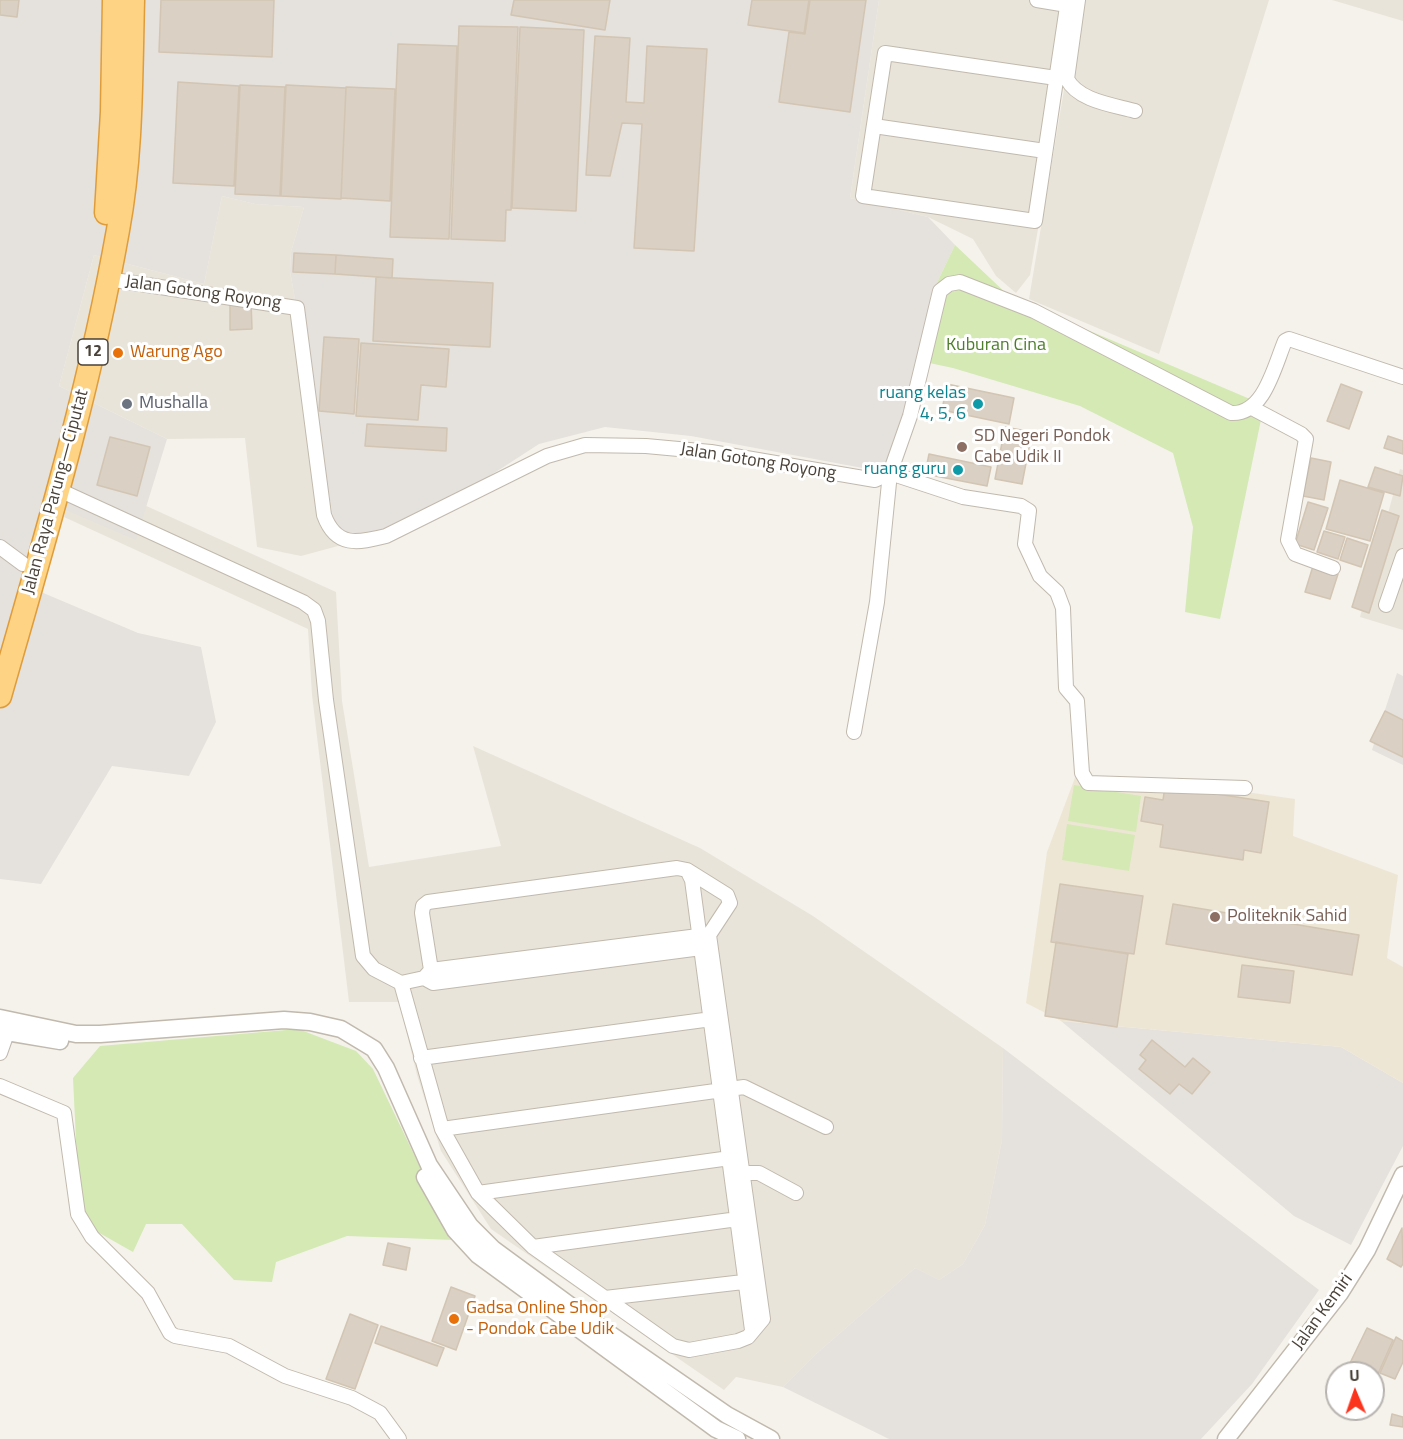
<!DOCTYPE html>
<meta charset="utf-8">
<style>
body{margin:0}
#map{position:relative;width:1403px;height:1439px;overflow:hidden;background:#f5f2eb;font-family:"Titillium Web",sans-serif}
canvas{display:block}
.north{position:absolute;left:1325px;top:1361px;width:60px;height:60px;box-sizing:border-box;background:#fff;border:2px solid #b7b3af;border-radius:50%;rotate:358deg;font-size:16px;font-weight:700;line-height:24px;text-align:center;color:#4a4238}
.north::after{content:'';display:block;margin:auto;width:21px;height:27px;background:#fb341d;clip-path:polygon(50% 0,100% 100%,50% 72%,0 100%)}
</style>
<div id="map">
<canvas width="1403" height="1439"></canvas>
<div class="north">U</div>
</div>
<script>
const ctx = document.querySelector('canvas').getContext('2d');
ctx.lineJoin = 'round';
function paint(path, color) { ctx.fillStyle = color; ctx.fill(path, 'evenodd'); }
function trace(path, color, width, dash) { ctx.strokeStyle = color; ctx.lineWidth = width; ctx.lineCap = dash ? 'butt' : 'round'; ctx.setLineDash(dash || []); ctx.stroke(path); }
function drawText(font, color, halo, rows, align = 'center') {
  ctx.font = font + ' "Titillium Web",sans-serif'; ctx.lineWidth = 6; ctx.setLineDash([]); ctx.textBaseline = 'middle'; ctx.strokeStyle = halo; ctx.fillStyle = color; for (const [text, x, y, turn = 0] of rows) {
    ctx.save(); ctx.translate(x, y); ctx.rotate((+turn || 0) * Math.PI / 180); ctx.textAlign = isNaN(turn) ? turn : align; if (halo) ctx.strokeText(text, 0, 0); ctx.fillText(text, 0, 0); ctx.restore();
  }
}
const residential = new Path2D(`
 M 879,0 L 1078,0 L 1030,275 L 1016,293 L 996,276 L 973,239 L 928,217 L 850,198 Z
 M 1079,0 L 1269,0 L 1159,354 L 1029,299 Z
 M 1332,0 L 1403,0 L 1403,21 Z
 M 222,196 L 255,204 L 304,207 L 291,252 L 290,271 L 338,546 L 301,556 L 257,547 L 245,438 L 167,439 L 59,386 L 94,255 L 204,284 Z
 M 87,420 L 142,504 L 336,592 L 342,701 L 369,867 L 501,846 L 473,746 L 700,848 L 813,916 L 1003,1048 L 1002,1140 L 985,1225 L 963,1264 L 939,1280 L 915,1268 L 816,1354 L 783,1387 L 736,1377 L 724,1390 L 491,1229 L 441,1151 L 417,1075 L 399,1002 L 349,1002 L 312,695 L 308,629 L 64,517 Z
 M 1400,469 L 1403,470 L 1403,630 L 1360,617 Z`);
const industrial = new Path2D(`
 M 0,0 L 879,0 L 850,198 L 928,217 L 955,245 L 933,291 L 911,411 L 884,472 L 691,436 L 605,427 L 539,444 L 400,534 L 338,546 L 290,271 L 291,252 L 304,207 L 255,204 L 222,196 L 204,284 L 94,255 L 59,386 L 167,439 L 136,540 L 61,508 L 41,592 L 138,633 L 201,647 L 216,722 L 189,776 L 112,766 L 41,884 L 0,879 Z
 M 1397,673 L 1403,676 L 1403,765 L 1372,750 Z
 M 1061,1021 L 1341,1047 L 1403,1083 L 1403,1146 L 1351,1245 L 1294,1216 Z
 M 1003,1048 L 1319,1290 L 1252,1384 L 1201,1439 L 889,1439 L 783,1387 L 816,1354 L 915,1268 L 939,1280 L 963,1264 L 985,1225 L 1002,1140 Z`);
const education = new Path2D(`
 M 1076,775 L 1197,785 L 1295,799 L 1293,836 L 1398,875 L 1387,958 L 1403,967 L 1403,1083 L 1341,1047 L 1061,1021 L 1026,1003 L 1047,852 Z`);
const green = new Path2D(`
 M 955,245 L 1010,297 L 1264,405 L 1220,619 L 1185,612 L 1193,527 L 1173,453 L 1080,406 L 953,368 L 920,361 L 933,291 Z
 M 1074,785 L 1141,796 L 1136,832 L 1068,821 Z
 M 1067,824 L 1135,835 L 1129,871 L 1062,860 Z
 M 298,1029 L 356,1051 L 373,1069 L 455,1240 L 347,1236 L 276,1262 L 272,1282 L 234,1280 L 182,1224 L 146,1224 L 133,1252 L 80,1222 L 73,1078 L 100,1046 Z`);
const building = new Path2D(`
 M 0,0 L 19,0 L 17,17 L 0,15 Z
 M 161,0 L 274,0 L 272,57 L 159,52 Z
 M 514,0 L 610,0 L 605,30 L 511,15 Z
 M 752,0 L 809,0 L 804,33 L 748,25 Z
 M 810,0 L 866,0 L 850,112 L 779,102 L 789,32 L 805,34 Z
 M 459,26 L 518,27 L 511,210 L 506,210 L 505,241 L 451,239 Z
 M 520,27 L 584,30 L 576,211 L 512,208 Z
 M 595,36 L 630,38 L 626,102 L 644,103 L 647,46 L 707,49 L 694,251 L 634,248 L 642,124 L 622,123 L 610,176 L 586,175 Z
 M 398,44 L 457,46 L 449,239 L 390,237 Z
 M 178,82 L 239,86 L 234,186 L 173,183 Z
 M 240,85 L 285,87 L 280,196 L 235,194 Z
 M 286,85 L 346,88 L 341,199 L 281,196 Z
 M 346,87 L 395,89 L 390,201 L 341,198 Z
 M 294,253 L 336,255 L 335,274 L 293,272 Z
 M 336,255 L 393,259 L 392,278 L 335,274 Z
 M 376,277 L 493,283 L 490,347 L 373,341 Z
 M 251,301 L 252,329 L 230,330 L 230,302 Z
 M 324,337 L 359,339 L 354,414 L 319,411 Z
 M 361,343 L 449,349 L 446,387 L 421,385 L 418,420 L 356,416 Z
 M 947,384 L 1014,398 L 1009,424 L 942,410 Z
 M 1341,384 L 1362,392 L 1349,429 L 1327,421 Z
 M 367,424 L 447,428 L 446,451 L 365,446 Z
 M 1005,427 L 1032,432 L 1022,484 L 995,479 Z
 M 1388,436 L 1403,441 L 1403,454 L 1384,448 Z
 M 110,437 L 150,447 L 137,496 L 97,485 Z
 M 929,454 L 991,467 L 987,486 L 925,474 Z
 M 1311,458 L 1331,462 L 1324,500 L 1303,496 Z
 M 1375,467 L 1403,476 L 1400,496 L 1368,487 Z
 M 1340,480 L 1384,493 L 1370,541 L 1326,529 Z
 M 1308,502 L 1328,508 L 1314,550 L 1295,544 Z
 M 1382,510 L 1399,516 L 1369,613 L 1352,607 Z
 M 1324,531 L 1345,537 L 1338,559 L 1317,552 Z
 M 1347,538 L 1368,545 L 1361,567 L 1340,560 Z
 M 1313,566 L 1338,574 L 1330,599 L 1305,592 Z
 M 1385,711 L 1403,720 L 1403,757 L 1370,741 Z
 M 1165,786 L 1269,802 L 1261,853 L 1244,850 L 1243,860 L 1160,847 L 1163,825 L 1141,821 L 1145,797 L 1163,800 Z
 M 1060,884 L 1143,896 L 1134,954 L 1051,942 Z
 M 1173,904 L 1359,935 L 1352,975 L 1166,944 Z
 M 1056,942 L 1128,954 L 1117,1027 L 1045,1016 Z
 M 1242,965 L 1294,971 L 1290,1003 L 1238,997 Z
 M 1152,1040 L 1185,1067 L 1193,1058 L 1210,1072 L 1192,1094 L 1179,1084 L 1170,1094 L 1139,1069 L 1146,1060 L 1140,1055 Z
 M 1402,1228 L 1403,1264 L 1401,1267 L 1387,1259 Z
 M 388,1243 L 410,1248 L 406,1270 L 383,1265 Z
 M 451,1287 L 475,1296 L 456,1350 L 432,1341 Z
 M 350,1314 L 378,1325 L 355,1389 L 326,1379 Z
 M 381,1326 L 444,1348 L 437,1366 L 375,1343 Z
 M 1367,1328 L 1393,1340 L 1377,1376 L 1350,1363 Z
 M 1396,1337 L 1403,1341 L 1403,1362 L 1395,1379 L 1380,1373 Z
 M 1392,1414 L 1403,1417 L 1403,1427 L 1390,1425 Z`);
const minor = new Path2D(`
 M 1037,0 L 1067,5
 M 1078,0 L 1067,79 C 1078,101 1114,105 1135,111
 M 1056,78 L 885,53 L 863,196 L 1035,221 L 1068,0
 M 874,126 L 1045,151
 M 108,279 L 297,308 L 324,515 C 336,548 358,543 386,536 L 547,456 L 585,445 L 646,446 L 711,452 L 875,480 L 890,473 L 910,416 L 940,291 L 949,284 L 960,282 L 1034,311 L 1231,413 C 1264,415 1274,367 1285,341 L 1289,339 L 1403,377
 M 1252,408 L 1301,434 L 1306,439 L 1288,540 L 1295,554 L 1333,568
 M 57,489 L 303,602 L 314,610 L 318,621 L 326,700 L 363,956 L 374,969 L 401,983 L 442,1129 L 478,1193 L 533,1247 L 673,1346 L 689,1350 L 738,1341 L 748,1337 L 763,1319 L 709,935 L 730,903 L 727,895 L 687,870
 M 0,547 L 23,564
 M 1386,605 L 1403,556
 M 854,732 L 877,602 L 890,473 L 963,497 L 1021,506 L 1029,511 L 1025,544 L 1040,576 L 1057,592 L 1063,608 L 1066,688 L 1077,701 L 1082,773 L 1088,783 L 1245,788
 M 431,970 L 706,935
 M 424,978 L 431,970 L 422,913 L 423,906 L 428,902 L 677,868 L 687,870 L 692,880 L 752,1330
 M 401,983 L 424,978 L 433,983 L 709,947
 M 0,1053 L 7,1033
 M 421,1058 L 719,1018
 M 0,1086 L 64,1113 L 78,1214 L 92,1237 L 148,1293 L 170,1333 L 175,1336 L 229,1346 L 285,1376 L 352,1398 L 380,1413 L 399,1439
 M 442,1129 L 744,1087 L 826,1127
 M 743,1173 L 759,1173 L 796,1193
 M 478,1193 L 737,1157
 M 533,1247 L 745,1218
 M 605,1298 L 752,1281`);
const tertiary = new Path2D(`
 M 0,1018 L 76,1034 L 100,1034 L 284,1020 L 310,1022 L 341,1029 L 374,1049 L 386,1068 L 429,1165 L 470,1226 L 493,1249 L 591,1321 L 727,1415 L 771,1439
 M 0,1031 L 60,1041
 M 425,1177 L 455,1230 L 478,1255 L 716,1429 L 737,1439
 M 1226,1439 L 1340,1293 L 1367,1250 L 1403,1175`);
const trunk = new Path2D(`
 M 106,213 L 112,112 L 114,0
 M 0,696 C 44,542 90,388 118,230 C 132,155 131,77 133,0`);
const markers = [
 [118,353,6,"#e8710a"],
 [127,404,6,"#6b7280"],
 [978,404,6,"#0f9aa8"],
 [962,447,6,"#8d6e63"],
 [958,470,6,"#0f9aa8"],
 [1215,917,6,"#8d6e63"],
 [454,1319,6,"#e8710a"]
];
const shields = [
 [93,352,30]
];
const shieldNames = [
 ["12",93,352]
];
const streetNames = [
 ["Jalan Gotong Royong",203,293,8],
 ["Jalan Gotong Royong",758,462,9],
 ["Jalan Raya Parung—Ciputat",56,492,-75],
 ["Jalan Kemiri",1323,1312,-54]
];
const parkNames = [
 ["Kuburan Cina",996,346]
];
const foodNames = [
 ["Warung Ago",130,353],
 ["Gadsa Online Shop",466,1309],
 ["- Pondok Cabe Udik",466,1330]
];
const cultureNames = [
 ["ruang kelas",966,394],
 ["4, 5, 6",966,415],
 ["ruang guru",946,470]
];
const worshipNames = [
 ["Mushalla",139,404]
];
const educationNames = [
 ["SD Negeri Pondok",974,437],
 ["Cabe Udik II",974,458],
 ["Politeknik Sahid",1227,917]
];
paint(residential, '#e9e4d9');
paint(industrial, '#e5e1dc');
paint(education, '#eee6d5');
paint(green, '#d4e9b4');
paint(building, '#dad0c3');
trace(building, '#d2c5b3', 1.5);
trace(minor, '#c1b9ad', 16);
trace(tertiary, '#c1b9ad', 19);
trace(trunk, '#df9c3b', 25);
trace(minor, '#fff', 14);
trace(tertiary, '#fff', 16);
trace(trunk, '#fed384', 22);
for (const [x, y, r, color] of markers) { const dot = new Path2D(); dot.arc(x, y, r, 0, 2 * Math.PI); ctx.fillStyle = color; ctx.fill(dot); trace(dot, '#fff', 2); }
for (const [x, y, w] of shields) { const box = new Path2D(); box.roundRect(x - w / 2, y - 13, w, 26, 4.5); ctx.fillStyle = '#fff'; ctx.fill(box); trace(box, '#4a4238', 1.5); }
drawText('bold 16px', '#4a4238', null, shieldNames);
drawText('18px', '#4a4238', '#fff', streetNames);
drawText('18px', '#4d7d2a', '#fff', parkNames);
drawText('18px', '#c56008', '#fff', foodNames, 'left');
drawText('18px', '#0d838f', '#fff', cultureNames, 'right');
drawText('18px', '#5b616d', '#fff', worshipNames, 'left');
drawText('18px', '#785e54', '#fff', educationNames, 'left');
</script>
